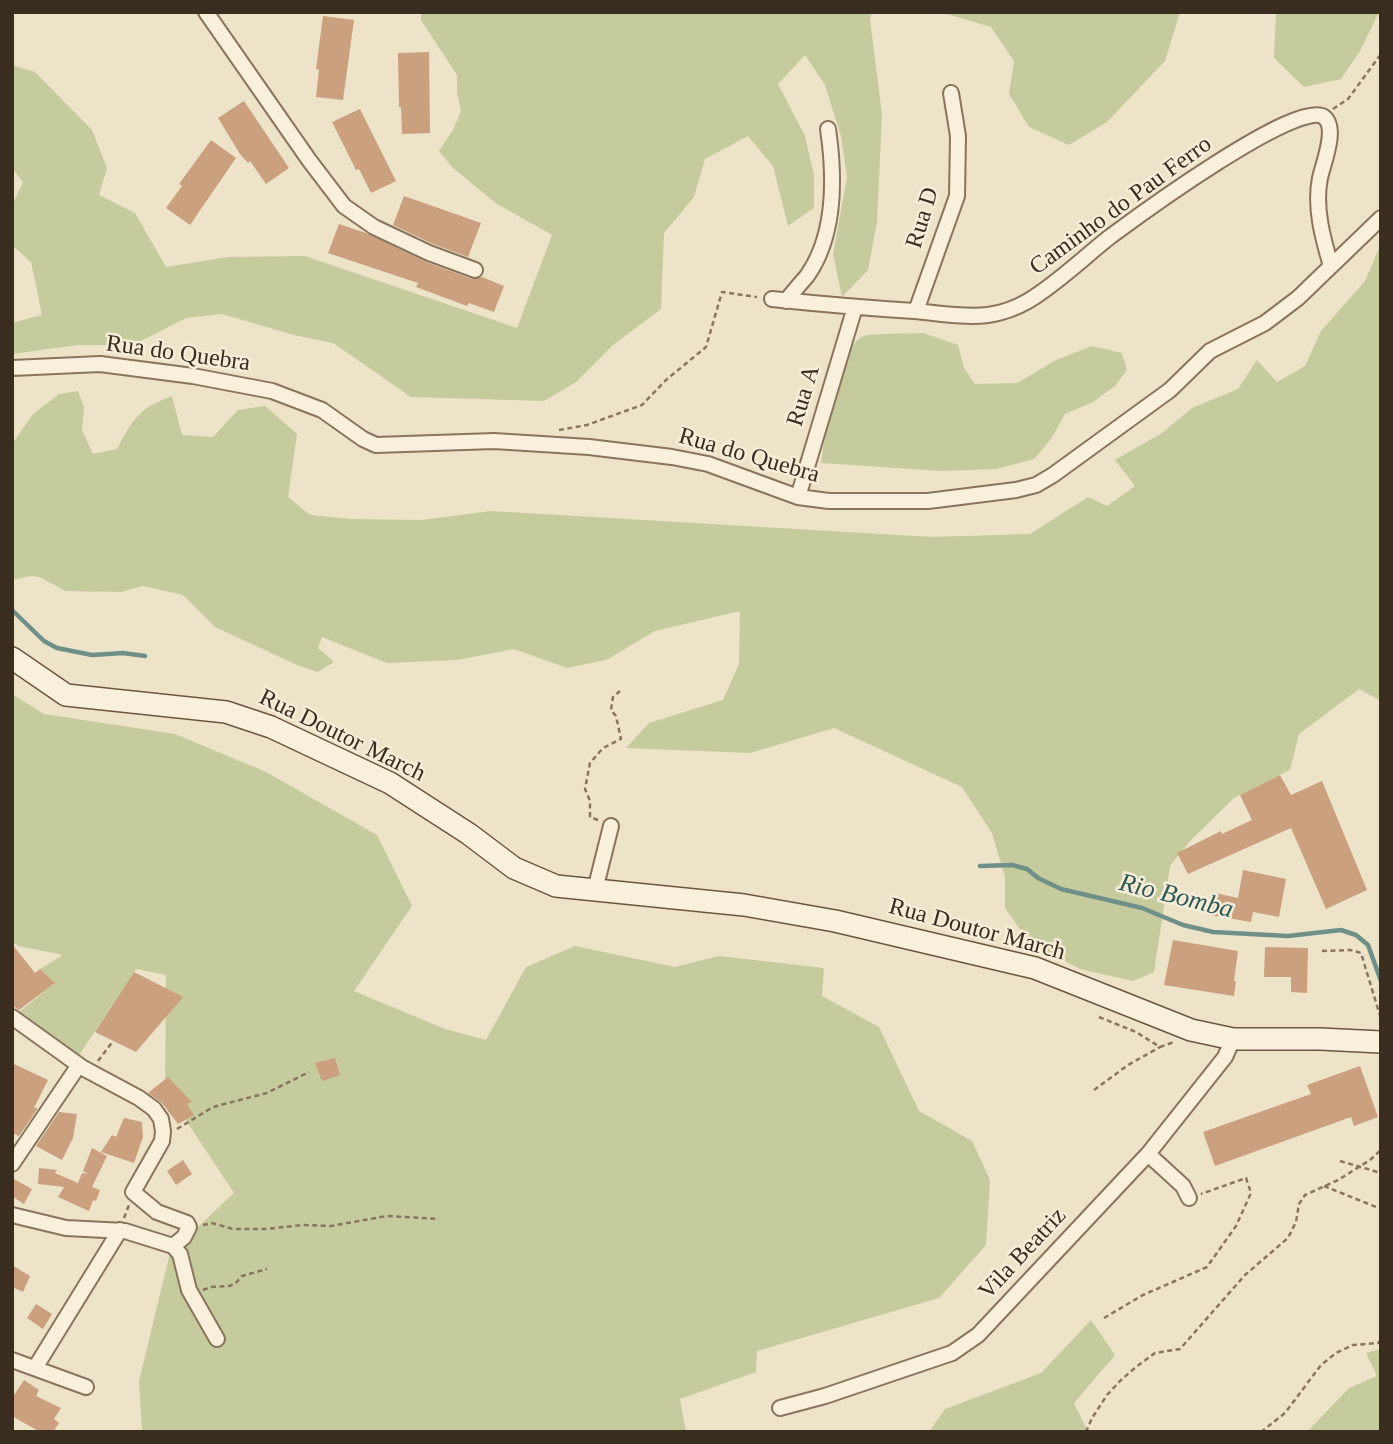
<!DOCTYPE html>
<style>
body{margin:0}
#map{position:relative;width:1393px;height:1444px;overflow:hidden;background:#ede3c8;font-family:Georgia,serif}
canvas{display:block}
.frame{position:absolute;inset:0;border:14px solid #392d20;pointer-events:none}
</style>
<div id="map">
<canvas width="1393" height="1444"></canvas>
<div class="frame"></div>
</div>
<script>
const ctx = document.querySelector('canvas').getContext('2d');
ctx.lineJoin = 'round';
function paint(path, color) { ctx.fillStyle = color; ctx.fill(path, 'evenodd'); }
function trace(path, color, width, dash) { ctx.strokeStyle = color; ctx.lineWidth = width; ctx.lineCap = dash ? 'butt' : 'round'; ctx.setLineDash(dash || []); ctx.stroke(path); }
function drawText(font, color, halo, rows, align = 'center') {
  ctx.font = font + ' Georgia,serif'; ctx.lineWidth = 5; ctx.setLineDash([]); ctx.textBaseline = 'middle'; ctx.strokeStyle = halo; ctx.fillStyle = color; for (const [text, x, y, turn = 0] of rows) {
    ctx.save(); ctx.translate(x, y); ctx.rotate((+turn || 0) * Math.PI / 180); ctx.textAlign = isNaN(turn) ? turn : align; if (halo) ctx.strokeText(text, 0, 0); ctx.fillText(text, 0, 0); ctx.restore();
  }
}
const green = new Path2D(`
 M 421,12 L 872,12 L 870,20 L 882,114 L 877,222 L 868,270 L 842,297 L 833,254 L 847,177 L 841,136 L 825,85 L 805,55 L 778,84 L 805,136 L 814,175 L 814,208 L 788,226 L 773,166 L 748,136 L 705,159 L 694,197 L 664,233 L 661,309 L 613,345 L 576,382 L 544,401 L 411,397 L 333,343 L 294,335 L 222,314 L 186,318 L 133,345 L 78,345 L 12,354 L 12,323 L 42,315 L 31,262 L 12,245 L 12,206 L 23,182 L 12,168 L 12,65 L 35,72 L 92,130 L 107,168 L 99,195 L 135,213 L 166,267 L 228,257 L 305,256 L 517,328 L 552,235 L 497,204 L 453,168 L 439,151 L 453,130 L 461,111 L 457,93 L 457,75 L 421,20 Z
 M 940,12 L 1180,12 L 1165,61 L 1107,122 L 1069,145 L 1029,127 L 1009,94 L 1014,61 L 991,27 Z
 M 1276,12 L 1379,12 L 1360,51 L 1341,79 L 1304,87 L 1274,58 Z
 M 1381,244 L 1381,701 L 1359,689 L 1299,734 L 1290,770 L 1234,798 L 1190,841 L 1170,866 L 1154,972 L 1133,981 L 1080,969 L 1029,942 L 1005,908 L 1005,877 L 992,833 L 962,787 L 834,728 L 750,753 L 626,748 L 649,723 L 723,700 L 739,664 L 740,611 L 655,631 L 606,660 L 567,668 L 514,649 L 457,660 L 387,663 L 322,637 L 318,648 L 334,662 L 318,672 L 297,665 L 215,627 L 183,595 L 143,586 L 121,592 L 65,591 L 40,577 L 31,576 L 12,580 L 12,444 L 33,414 L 59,394 L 78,391 L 84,407 L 82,430 L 93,454 L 117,449 C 133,418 140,408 172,396 L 182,435 L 213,437 L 238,410 L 265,406 L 297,434 L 288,497 L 310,515 L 352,519 L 422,520 L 491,511 L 932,537 L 1030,534 L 1088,497 L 1107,506 L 1135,486 L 1115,460 L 1162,433 L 1192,408 L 1238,389 L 1257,360 L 1277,382 L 1305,366 L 1321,331 L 1365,281 Z
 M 923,333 L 958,345 L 964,368 L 975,384 L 1017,383 L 1056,360 L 1092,346 L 1122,353 L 1127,370 L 1115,386 L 1093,402 L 1065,414 L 1051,439 L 1034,459 L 996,469 L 942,471 L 821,463 C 826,435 835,348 864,336 C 872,333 911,334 923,333 Z
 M 12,694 L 44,714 L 175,734 L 266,772 L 377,835 L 412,906 L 354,991 L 445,1029 L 486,1040 L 526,967 L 575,946 L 675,967 L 719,956 L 824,968 L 822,996 L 879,1027 L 919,1111 L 972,1141 L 990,1180 L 986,1245 L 939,1298 L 757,1351 L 756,1372 L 680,1399 L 686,1432 L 142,1432 L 139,1381 L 170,1253 L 234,1193 L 165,1089 L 166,975 L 136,969 L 74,1063 L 19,1012 L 55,983 L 40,969 L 63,955 L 18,946 L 12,941 Z
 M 1091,1320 L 1115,1355 L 1074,1403 L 1088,1432 L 929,1432 L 945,1409 L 1041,1373 Z
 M 1381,1349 L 1381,1432 L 1307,1432 L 1349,1388 L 1377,1376 L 1366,1353 Z`);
const stream = new Path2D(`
 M 12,610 L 44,641 L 57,648 L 92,655 L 123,653 L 145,656
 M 980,866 L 1012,865 L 1027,869 L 1038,878 L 1061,889 L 1142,908 L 1183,925 L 1213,932 L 1288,936 L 1341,930 L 1356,935 L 1368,945 L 1381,981`);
const building = new Path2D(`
 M 323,16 L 354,20 L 343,100 L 316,97 L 319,70 L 316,69 Z
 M 429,52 L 430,133 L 402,134 L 401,107 L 399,107 L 398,53 Z
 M 244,101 L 289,168 L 266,184 L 250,161 L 248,163 L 240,154 L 218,118 Z
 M 360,109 L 396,181 L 371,193 L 359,169 L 356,170 L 332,122 Z
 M 211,140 L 236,158 L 190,225 L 166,208 L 182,186 L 179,184 Z
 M 404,196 L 481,223 L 468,257 L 433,244 L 393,225 Z
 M 339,224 L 366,233 L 426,262 L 472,279 L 482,277 L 504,286 L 494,312 L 469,303 L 467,306 L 416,287 L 418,283 L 328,253 Z
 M 1280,775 L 1291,795 L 1322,781 L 1367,890 L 1326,909 L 1291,828 L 1188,874 L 1177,853 L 1221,831 L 1222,834 L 1252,820 L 1240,795 Z
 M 1243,870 L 1286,879 L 1279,917 L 1253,912 L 1251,922 L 1209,915 L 1211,892 L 1238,898 Z
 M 1173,940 L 1238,951 L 1234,981 L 1236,981 L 1234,996 L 1164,985 Z
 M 12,944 L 35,973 L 40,969 L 55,983 L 19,1010 L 12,1005 Z
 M 1265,947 L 1308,948 L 1307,993 L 1291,992 L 1291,977 L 1264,977 Z
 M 134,972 L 183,997 L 136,1052 L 95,1032 Z
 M 335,1058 L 340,1075 L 322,1081 L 315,1063 Z
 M 12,1063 L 48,1080 L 34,1108 L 38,1108 L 19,1136 L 12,1133 Z
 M 1360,1066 L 1378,1117 L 1354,1126 L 1351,1117 L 1215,1166 L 1203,1132 L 1311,1094 L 1307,1085 Z
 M 168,1077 L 192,1102 L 187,1104 L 194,1115 L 178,1124 L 162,1103 L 148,1093 Z
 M 59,1112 L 77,1114 L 73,1138 L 62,1160 L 36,1146 Z
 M 124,1118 L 142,1122 L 143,1137 L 134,1163 L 101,1152 L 112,1135 L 116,1137 Z
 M 92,1148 L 107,1156 L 92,1187 L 100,1190 L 96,1201 L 93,1200 L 89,1211 L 58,1197 L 64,1187 L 38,1184 L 39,1168 L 57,1170 L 55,1173 L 78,1183 L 82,1173 L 88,1174 L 83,1171 Z
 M 183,1160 L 192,1174 L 176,1185 L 167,1171 Z
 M 12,1178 L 32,1189 L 24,1204 L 12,1196 Z
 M 12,1265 L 30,1276 L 23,1292 L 12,1287 Z
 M 36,1304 L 52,1314 L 43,1329 L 27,1318 Z
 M 24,1380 L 39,1390 L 36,1396 L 61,1408 L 54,1419 L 59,1423 L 53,1432 L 40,1432 L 12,1416 L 12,1398 Z`);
const path = new Path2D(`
 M 1333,109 L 1348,99 L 1381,54
 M 559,430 L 587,425 L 642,405 L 666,380 L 706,347 L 722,292 L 757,297
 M 598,820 L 590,817 L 590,801 L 585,789 L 590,763 L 603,748 L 621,739 L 616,716 L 611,710 L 613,697 L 620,691
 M 1322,951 L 1350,950 L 1361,953 L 1381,1019
 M 1099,1017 L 1136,1032 L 1160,1047 L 1174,1042
 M 98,1061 L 113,1041
 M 1094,1090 L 1128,1065 L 1160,1047
 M 177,1129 L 213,1107 L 267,1093 L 309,1072
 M 1340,1161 L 1381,1173
 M 1324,1186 L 1381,1209
 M 124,1218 L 129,1205
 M 203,1225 L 212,1223 L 233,1229 L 264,1229 L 303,1225 L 331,1226 L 387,1216 L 439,1219
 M 203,1290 L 211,1287 L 229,1286 L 235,1284 L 242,1276 L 267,1269
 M 1104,1318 L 1143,1295 L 1207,1267 L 1236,1226 L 1251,1193 L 1246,1178 L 1201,1194
 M 1086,1432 L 1092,1418 L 1107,1395 L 1121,1380 L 1136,1367 L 1155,1353 L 1180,1349 L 1245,1275 L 1288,1238 L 1296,1222 L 1299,1204 L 1305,1195 L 1338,1180 L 1370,1160 L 1381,1150
 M 1261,1432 L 1285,1413 L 1321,1365 L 1336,1353 L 1353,1345 L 1378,1343 L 1381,1340`);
const minor = new Path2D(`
 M 206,12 L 309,160 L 344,206 L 374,227 L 429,253 L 475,270
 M 772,299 C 820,304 867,308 914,311 C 938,313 964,318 988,315 C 1002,313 1016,308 1028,301 C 1058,283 1084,257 1111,236 C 1138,216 1299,98 1324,117 C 1338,128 1323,164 1320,178 C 1314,207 1323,239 1331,266
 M 786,301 C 793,292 800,284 807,276 C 836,235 835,177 828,129
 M 916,311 L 957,196 L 958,136 L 951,93
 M 12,368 L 100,364 L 193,376 L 272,391 L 322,410 L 363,439 L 376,445 L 494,441 L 589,447 L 672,457 L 708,464 L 798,497 L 829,501 L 928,501 L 1016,490 L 1036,485 L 1053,475 L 1170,390 L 1210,351 L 1265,323 L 1298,298 L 1381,218
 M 798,497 L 855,307
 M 595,890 L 611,826
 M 12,1017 L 83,1068 L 139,1098 L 154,1109 L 161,1119 L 163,1131 L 162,1141 L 133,1192 L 157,1212 L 187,1223 L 189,1227 L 184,1237 L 173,1246
 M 1148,1154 L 1183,1186 L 1189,1198
 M 12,1164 L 79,1065
 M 12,1215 L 66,1228 L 125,1231 L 173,1246 L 180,1254 L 189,1290 L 217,1339
 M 12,1360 L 86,1387
 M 35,1368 L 120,1230
 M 780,1408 L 825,1396 L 952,1353 L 978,1335 L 1148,1154 L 1225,1057 L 1233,1039`);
const secondary = new Path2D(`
 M 12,658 L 66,695 L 226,712 L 271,727 L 390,783 L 469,834 L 514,868 L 556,886 L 744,905 L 835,921 L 1035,968 L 1191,1030 L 1233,1039 L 1320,1039 L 1381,1042`);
const streetNames = [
 ["Caminho do Pau Ferro",1121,206,-36],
 ["Rua D",923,218,-73],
 ["Rua do Quebra",178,354,8],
 ["Rua A",804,396,-73],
 ["Rua do Quebra",749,456,16],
 ["Rua Doutor March",342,736,26],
 ["Rua Doutor March",977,930,15],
 ["Vila Beatriz",1023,1254,-47]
];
const waterNames = [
 ["Rio Bomba",1176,897,14]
];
paint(green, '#c5cb9c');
trace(stream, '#6f9088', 4.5);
paint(building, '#caa07f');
trace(minor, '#89755d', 18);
trace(secondary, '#6b5640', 24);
trace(path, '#89755d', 2.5, [5, 3.5]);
trace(minor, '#f8f0db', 14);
trace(secondary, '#f8f0db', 21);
drawText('24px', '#392d20', '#f5edd7', streetNames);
drawText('italic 26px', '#305957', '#f5edd7', waterNames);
</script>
